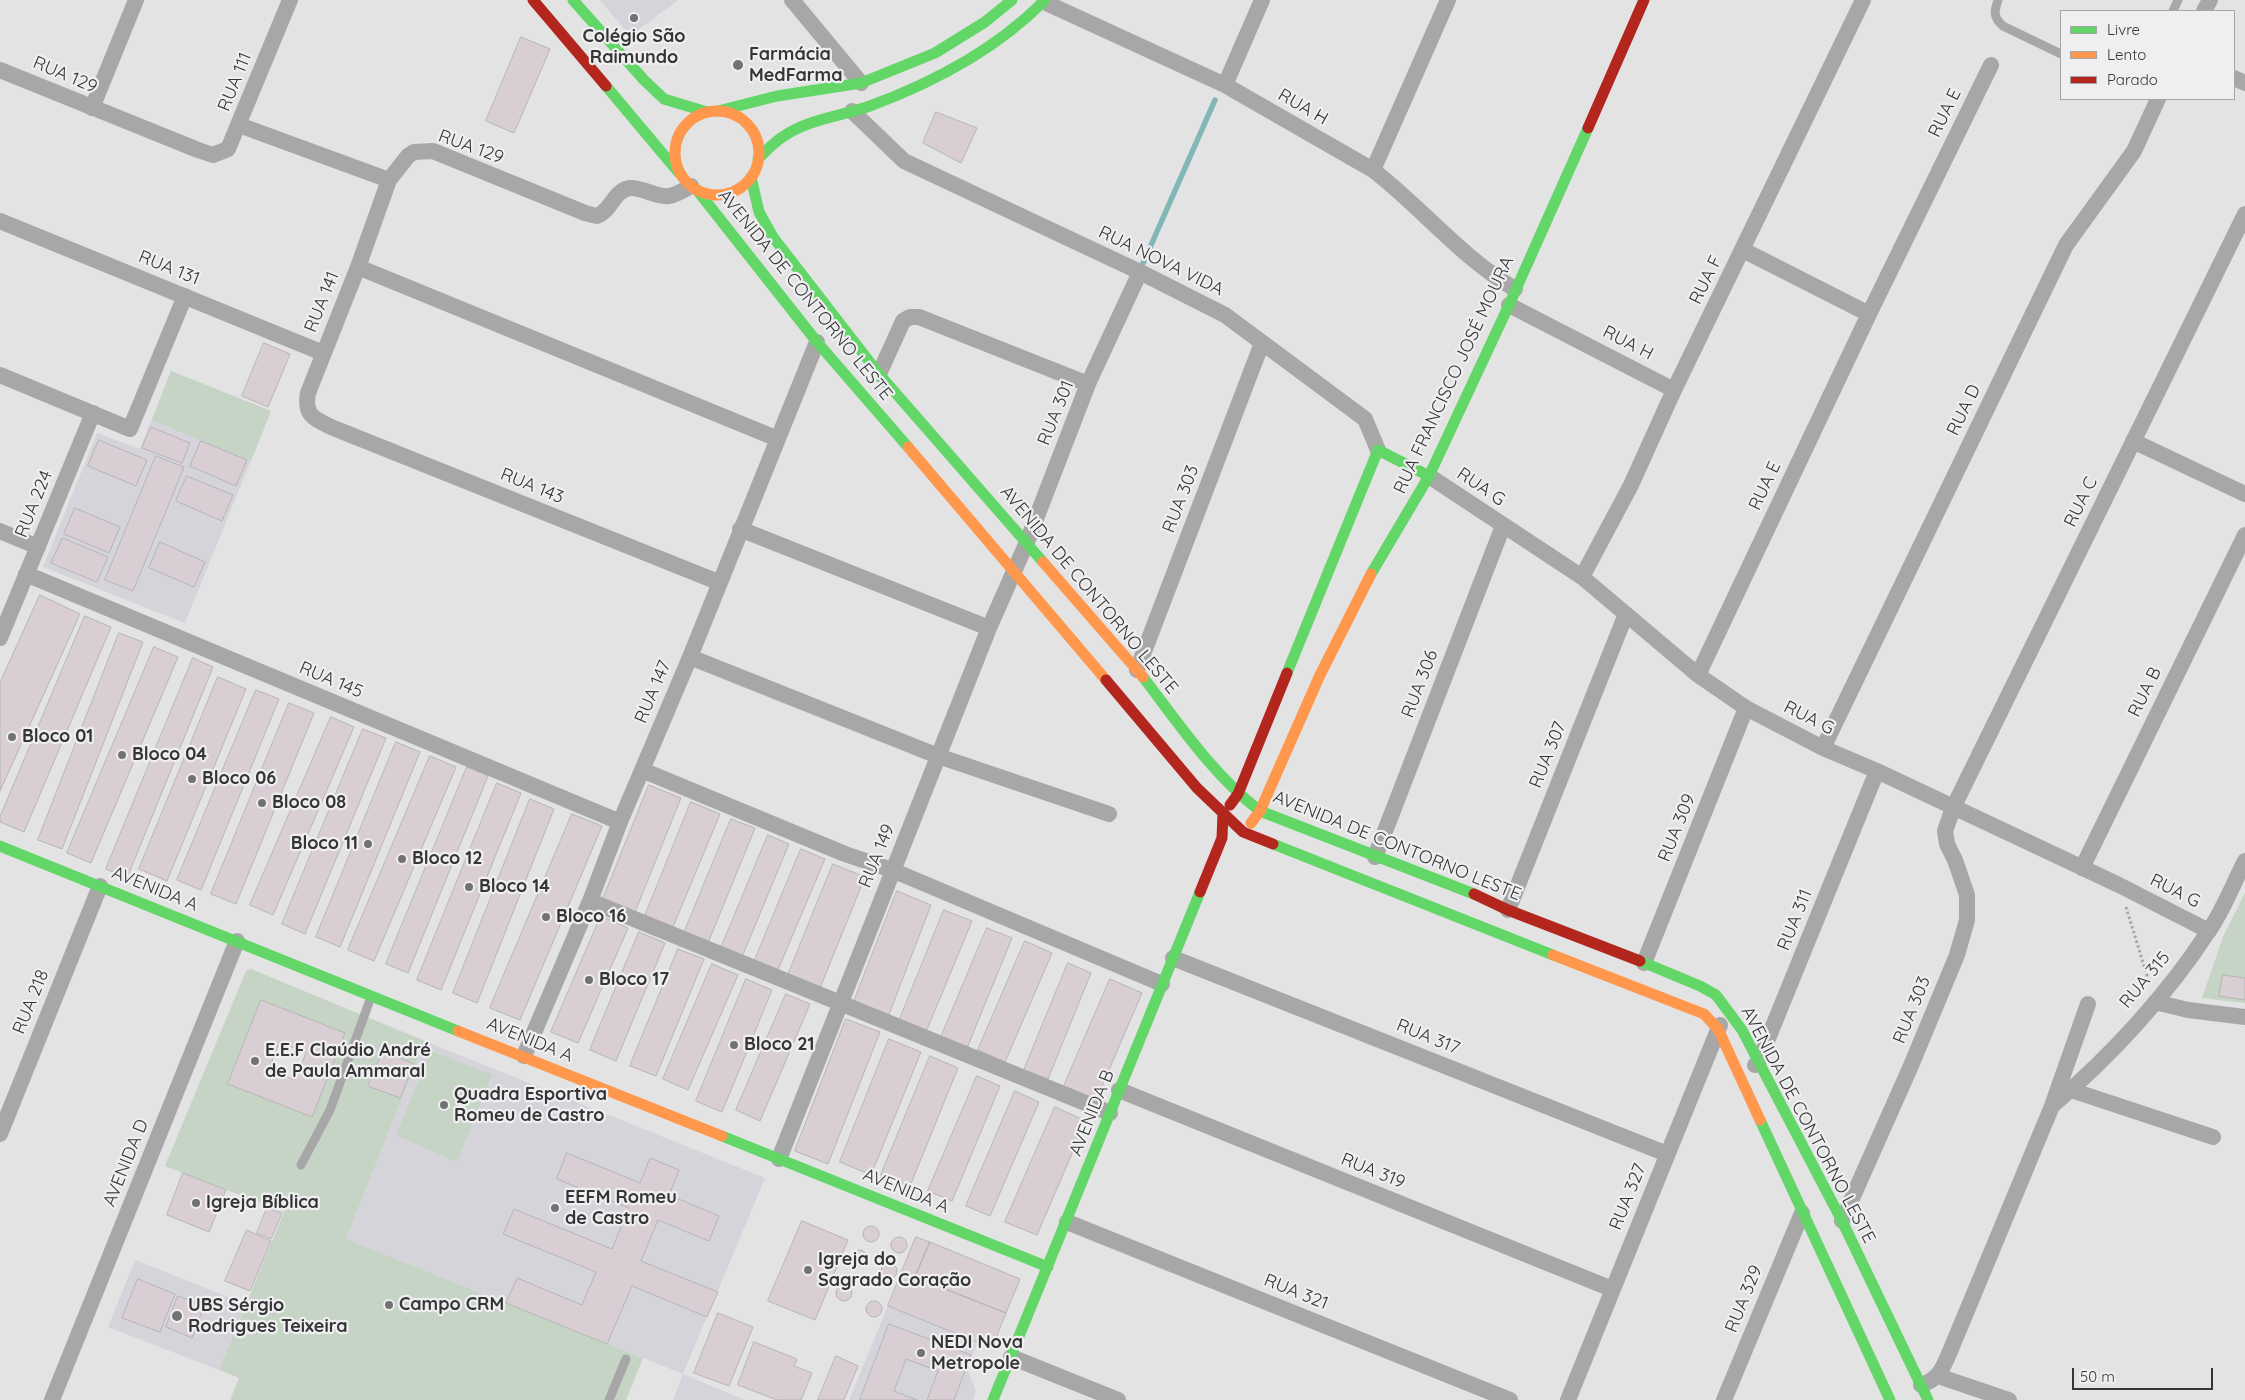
<!DOCTYPE html>
<meta charset="utf-8">
<style>
body{margin:0}
#map{position:relative;width:2245px;height:1400px;overflow:hidden;background:#e3e3e4;font-family:Quicksand,sans-serif}
canvas{display:block}
.legend{position:absolute;left:2060px;top:10px;width:175px;height:90px;box-sizing:border-box;background:#efeff2;border:1px solid #a5a5a7;margin:0;padding:6px 9px;list-style:none;font-size:15px;color:#353536}
.legend li{display:flex;align-items:center;gap:10px;height:25px}
.legend b{width:25px;border:1px solid #a5a5a7}
.scale{position:absolute;left:2072px;top:1368px;width:141px;height:22px;box-sizing:border-box;border:2px solid #353536;border-top:0;padding-left:6px;font-size:15px;line-height:18px;white-space:nowrap;color:#353536;-webkit-text-stroke:4px #efeff2;paint-order:stroke}
</style>
<div id="map">
<canvas width="2245" height="1400"></canvas>
<ul class="legend">
<li><b style="height:6px;background:#63d668"></b>Livre</li>
<li><b style="height:6px;background:#ff974d"></b>Lento</li>
<li><b style="height:6px;background:#b3261e"></b>Parado</li>
</ul>
<div class="scale">50 m</div>
</div>
<script>
const ctx = document.querySelector('canvas').getContext('2d');
ctx.lineJoin = 'round';
function paint(path, color) { ctx.fillStyle = color; ctx.fill(path, 'evenodd'); }
function trace(path, color, width, dash) { ctx.strokeStyle = color; ctx.lineWidth = width; ctx.lineCap = dash ? 'butt' : 'round'; ctx.setLineDash(dash || []); ctx.stroke(path); }
function drawText(font, color, halo, rows, align = 'center') {
  ctx.font = font + ' Quicksand,sans-serif'; ctx.lineWidth = 4.5; ctx.setLineDash([]); ctx.textBaseline = 'middle'; ctx.strokeStyle = halo; ctx.fillStyle = color; for (const [text, x, y, turn = 0] of rows) {
    ctx.save(); ctx.translate(x, y); ctx.rotate((+turn || 0) * Math.PI / 180); ctx.textAlign = isNaN(turn) ? turn : align; if (halo) ctx.strokeText(text, 0, 0); ctx.fillText(text, 0, 0); ctx.restore();
  }
}
const built = new Path2D(`
 M 600,0 L 678,0 L 630,36 Z
 M 171,371 L 271,411 L 185,623 L 43,567 L 97,433 L 140,449 Z
 M 425,1041 L 765,1178 L 683,1374 L 745,1400 L 673,1400 L 683,1374 L 346,1239 Z
 M 135,1260 L 246,1304 L 219,1370 L 108,1327 Z
 M 888,1306 L 978,1342 L 967,1369 L 976,1391 L 973,1400 L 849,1400 Z`);
const green = new Path2D(`
 M 171,371 L 271,411 L 251,461 L 152,420 Z
 M 2245,893 L 2245,1003 L 2202,998 L 2223,937 Z
 M 251,969 L 425,1041 L 346,1239 L 643,1358 L 626,1400 L 230,1400 L 239,1378 L 219,1370 L 284,1212 L 165,1166 L 246,971 ZM 261,1000 L 345,1033 L 312,1117 L 228,1084 ZM 383,1051 L 414,1064 L 400,1098 L 368,1085 Z
 M 431,1051 L 492,1075 L 457,1162 L 396,1135 Z`);
const stream = new Path2D(`
 M 1140,270 L 1215,100`);
const building = new Path2D(`
 M 521,37 L 550,49 L 514,133 L 486,121 Z
 M 936,112 L 977,128 L 961,163 L 923,143 Z
 M 264,343 L 290,354 L 268,407 L 242,396 Z
 M 151,427 L 190,443 L 182,463 L 142,448 Z
 M 99,440 L 147,460 L 136,486 L 88,466 Z
 M 201,441 L 247,460 L 236,486 L 190,466 Z
 M 156,456 L 184,467 L 133,591 L 105,580 Z
 M 187,476 L 233,495 L 222,521 L 176,501 Z
 M 75,508 L 120,527 L 109,553 L 64,534 Z
 M 63,538 L 108,557 L 97,582 L 51,563 Z
 M 160,542 L 205,562 L 194,587 L 149,568 Z
 M 40,595 L 80,614 L 0,791 L 0,683 Z
 M 85,616 L 111,627 L 24,832 L 0,822 L 0,817 Z
 M 119,633 L 143,642 L 62,849 L 38,840 Z
 M 154,647 L 178,657 L 91,863 L 67,853 Z
 M 193,658 L 213,667 L 127,878 L 106,869 Z
 M 218,677 L 246,689 L 167,881 L 139,869 Z
 M 256,690 L 279,699 L 201,890 L 177,880 Z
 M 289,703 L 314,713 L 236,904 L 211,894 Z
 M 331,717 L 354,727 L 273,915 L 250,905 Z
 M 363,729 L 386,738 L 305,934 L 282,924 Z
 M 396,742 L 420,752 L 340,947 L 316,937 Z
 M 430,756 L 456,767 L 374,961 L 348,950 Z
 M 467,767 L 488,776 L 408,973 L 386,964 Z
 M 497,783 L 521,793 L 441,990 L 417,980 Z
 M 649,785 L 681,798 L 635,912 L 603,899 Z
 M 530,799 L 554,809 L 477,1003 L 453,993 Z
 M 691,802 L 720,814 L 673,927 L 645,916 Z
 M 572,814 L 602,826 L 520,1020 L 490,1008 Z
 M 731,819 L 755,828 L 708,943 L 684,933 Z
 M 768,835 L 789,844 L 742,957 L 721,948 Z
 M 801,849 L 825,859 L 777,972 L 754,962 Z
 M 833,864 L 865,877 L 820,988 L 788,975 Z
 M 897,891 L 931,905 L 888,1017 L 853,1004 Z
 M 944,910 L 972,921 L 926,1032 L 899,1021 Z
 M 601,916 L 628,928 L 578,1043 L 551,1032 Z
 M 987,928 L 1012,938 L 967,1048 L 941,1037 Z
 M 639,932 L 665,943 L 616,1061 L 590,1050 Z
 M 1025,941 L 1052,953 L 1005,1062 L 978,1050 Z
 M 678,949 L 704,959 L 656,1076 L 630,1066 Z
 M 1068,963 L 1091,973 L 1048,1079 L 1024,1070 Z
 M 712,964 L 738,975 L 688,1090 L 663,1079 Z
 M 2223,975 L 2245,978 L 2245,1000 L 2219,996 Z
 M 746,979 L 772,990 L 722,1112 L 696,1101 Z
 M 1110,979 L 1142,993 L 1096,1100 L 1064,1086 Z
 M 786,994 L 810,1004 L 760,1121 L 736,1110 Z
 M 261,1000 L 345,1033 L 312,1117 L 228,1084 ZM 280,1042 L 306,1053 L 295,1080 L 269,1069 Z
 M 846,1019 L 880,1032 L 828,1164 L 795,1151 Z
 M 889,1039 L 921,1052 L 871,1175 L 840,1162 Z
 M 383,1051 L 414,1064 L 400,1098 L 368,1086 Z
 M 930,1056 L 958,1068 L 910,1186 L 881,1175 Z
 M 977,1076 L 1000,1086 L 952,1201 L 928,1191 Z
 M 1015,1091 L 1039,1102 L 990,1216 L 966,1206 Z
 M 1055,1107 L 1086,1121 L 1037,1235 L 1005,1222 Z
 M 567,1153 L 640,1183 L 650,1158 L 679,1170 L 669,1195 L 719,1216 L 709,1241 L 658,1220 L 641,1261 L 718,1292 L 707,1317 L 632,1286 L 607,1344 L 506,1303 L 517,1278 L 582,1305 L 596,1272 L 503,1234 L 514,1209 L 612,1249 L 629,1208 L 557,1179 Z
 M 183,1173 L 226,1190 L 209,1232 L 167,1215 Z
 M 267,1208 L 282,1213 L 271,1239 L 257,1233 Z
 M 802,1221 L 848,1240 L 815,1320 L 768,1301 Z
 M863 1234a8 8 0 1 1 16 0a8 8 0 1 1-16 0Z
 M 247,1230 L 271,1241 L 250,1291 L 225,1281 Z
 M 916,1237 L 930,1242 L 915,1277 L 1006,1313 L 992,1348 L 888,1306 Z
 M891 1245a8 8 0 1 1 16 0a8 8 0 1 1-16 0Z
 M 930,1242 L 1020,1279 L 1006,1313 L 915,1277 Z
 M851 1258a8 8 0 1 1 16 0a8 8 0 1 1-16 0Z
 M881 1271a8 8 0 1 1 16 0a8 8 0 1 1-16 0Z
 M 138,1279 L 175,1294 L 160,1332 L 122,1318 Z
 M836 1293a8 8 0 1 1 16 0a8 8 0 1 1-16 0Z
 M 178,1296 L 204,1306 L 192,1338 L 166,1327 Z
 M866 1309a8 8 0 1 1 16 0a8 8 0 1 1-16 0Z
 M 718,1313 L 753,1327 L 729,1386 L 694,1373 Z
 M 889,1324 L 971,1355 L 954,1400 L 927,1400 L 938,1371 L 906,1359 L 894,1391 L 917,1400 L 860,1400 Z
 M 754,1342 L 797,1359 L 794,1366 L 812,1373 L 801,1400 L 777,1400 L 738,1385 Z
 M 836,1356 L 858,1366 L 844,1400 L 818,1400 Z`);
const path = new Path2D(`
 M 2126,907 L 2149,982`);
const lane = new Path2D(`
 M 1998,0 C 1994,12 1993,17 2003,26 L 2061,54
 M 2173,11 L 2178,0
 M 301,1165 L 330,1110 L 371,997
 M 609,1400 L 626,1359`);
const street = new Path2D(`
 M 792,0 L 861,83
 M 1044,2 L 1225,85 L 1373,170 C 1422,208 1462,258 1515,289
 M 2204,11 L 2210,0
 M 0,70 L 198,150 L 213,155 L 228,149 L 290,0
 M 2234,78 L 2245,83
 M 1225,85 L 1262,0
 M 92,108 L 136,0
 M 852,111 L 904,161 L 1140,272 L 1225,315 L 1365,419 L 1378,450
 M 239,125 L 389,180
 M 1373,170 L 1448,0
 M 691,186 C 684,190 676,195 669,196 C 656,198 643,187 630,188 C 614,190 611,211 597,216 L 585,213 L 433,151 L 414,152 L 408,156 L 389,180 L 358,267 L 308,393 C 304,415 313,418 331,427 L 718,582
 M 0,221 L 323,353
 M 1743,250 L 1869,314
 M 358,267 L 778,439
 M 1509,305 L 1674,390
 M 879,374 L 903,321 L 910,317 L 919,317 L 1088,384
 M 0,375 L 130,429 L 185,296
 M 2133,441 L 2245,494
 M 1429,476 L 1582,577 L 1698,675 L 1746,708 L 1823,748 L 1877,771 L 2119,885 L 2209,931
 M 740,529 L 989,628
 M 0,531 L 38,547
 M 26,574 L 620,822
 M 1582,577 L 1631,485 L 1674,390 L 1863,0
 M 0,638 L 93,413
 M 690,657 L 938,756 L 1109,814
 M 1137,670 L 1262,343
 M 1698,675 L 1869,314 L 1991,65
 M 1823,748 L 2066,245 L 2134,151 L 2158,99
 M 642,770 L 845,854 L 892,870 L 1162,984
 M 1375,857 L 1503,526
 M 2082,868 L 2245,535
 M 590,901 L 1110,1113
 M 1508,910 L 1626,614
 M 1173,958 L 1667,1154
 M 1644,963 L 1746,708
 M 2155,1002 L 2188,1010 L 2245,1017
 M 524,1056 L 590,901 L 620,822 L 690,657 L 817,342
 M 1755,1065 L 1758,1063 L 1877,771
 M 1119,1090 L 1612,1289
 M 2071,1090 L 2213,1137
 M 2052,1106 C 2110,1057 2167,995 2208,932 C 2223,911 2233,884 2245,861
 M 0,1134 L 100,886
 M 779,1159 L 989,628 L 1027,542 L 1088,384 L 1140,272
 M 1842,1221 L 1910,1068 L 1957,955 L 1967,920 L 1967,895 L 1955,860 L 1947,844 L 1945,831 L 1953,808 L 2245,214
 M 1067,1222 L 1510,1400
 M 1011,1357 L 1118,1400
 M 1938,1376 L 2009,1400
 M 1921,1385 C 1941,1378 1943,1367 1951,1349 L 2052,1106 L 2088,1004
 M 52,1400 L 237,941
 M 1568,1400 L 1720,1025
 M 1724,1400 L 1802,1213`);
const fast = new Path2D(`
 M 573,0 L 644,80 L 664,99 L 707,112
 M 606,86 L 679,173
 M 718,111 L 777,96 L 861,83 L 935,53 L 985,22 L 1012,0
 M 758,159 C 766,151 774,142 784,136 C 809,119 842,116 870,106 C 935,82 996,50 1045,0
 M 751,177 L 759,212 L 773,237 L 879,374 L 1043,562
 M 697,190 L 817,342 L 908,447
 M 1371,574 L 1429,476 L 1509,305 L 1588,128
 M 1287,673 L 1378,450 L 1429,476
 M 1143,677 C 1179,724 1213,775 1260,811 L 1474,894
 M 1273,844 L 1553,955
 M 0,846 L 458,1031
 M 1640,961 L 1700,986 L 1716,995 L 1742,1030 L 1842,1221 L 1928,1400
 M 1760,1120 L 1890,1400
 M 722,1136 L 1048,1267
 M 993,1400 L 1200,892`);
const slow = new Path2D(`
 M675 153a42 42 0 1 1 84 0a42 42 0 1 1-84 0Z
 M 908,447 L 1106,680
 M 1043,562 L 1143,677
 M 1251,823 L 1260,811 L 1320,675 L 1371,574
 M 1553,955 L 1704,1014 L 1718,1029 L 1760,1120
 M 458,1031 L 722,1136`);
const jam = new Path2D(`
 M 533,0 L 606,86
 M 1588,128 L 1644,0
 M 1106,680 L 1197,788 L 1243,832 L 1273,844
 M 1230,805 L 1238,794 L 1287,673
 M 1200,892 L 1222,838 L 1223,814
 M 1474,894 L 1508,910 L 1640,961`);
const markers = [
 [634,18,5,"#727273"],
 [738,65,6,"#727273"],
 [12,737,5,"#727273"],
 [122,755,5,"#727273"],
 [192,779,5,"#727273"],
 [262,803,5,"#727273"],
 [368,844,5,"#727273"],
 [402,859,5,"#727273"],
 [469,887,5,"#727273"],
 [546,917,5,"#727273"],
 [589,980,5,"#727273"],
 [734,1045,5,"#727273"],
 [255,1061,5,"#727273"],
 [444,1105,5,"#727273"],
 [196,1203,5,"#727273"],
 [555,1208,5,"#727273"],
 [808,1270,5,"#727273"],
 [389,1305,5,"#727273"],
 [177,1316,6,"#727273"],
 [921,1353,5,"#727273"]
];
const poiNames = [
 ["Colégio São",634,37,"center"],
 ["Raimundo",634,58,"center"],
 ["Farmácia",749,55],
 ["MedFarma",749,76],
 ["Bloco 01",22,737],
 ["Bloco 04",132,755],
 ["Bloco 06",202,779],
 ["Bloco 08",272,803],
 ["Bloco 11",358,844,"right"],
 ["Bloco 12",412,859],
 ["Bloco 14",479,887],
 ["Bloco 16",556,917],
 ["Bloco 17",599,980],
 ["Bloco 21",744,1045],
 ["E.E.F Claúdio André",265,1051],
 ["de Paula Ammaral",265,1072],
 ["Quadra Esportiva",454,1095],
 ["Romeu de Castro",454,1116],
 ["EEFM Romeu",565,1198],
 ["de Castro",565,1219],
 ["Igreja Bíblica",206,1203],
 ["Igreja do",818,1260],
 ["Sagrado Coração",818,1281],
 ["Campo CRM",399,1305],
 ["UBS Sérgio",188,1306],
 ["Rodrigues Teixeira",188,1327],
 ["NEDI Nova",931,1343],
 ["Metropole",931,1364]
];
const streetNames = [
 ["RUA 129",65,75,23],
 ["RUA 111",235,82,-68],
 ["RUA H",1303,107,30],
 ["RUA E",1945,113,-64],
 ["RUA 129",471,147,20],
 ["RUA NOVA VIDA",1161,261,26],
 ["RUA 131",169,268,22],
 ["RUA F",1706,280,-64],
 ["AVENIDA DE CONTORNO LESTE",805,295,51],
 ["RUA 141",322,302,-68],
 ["RUA H",1628,343,27],
 ["RUA FRANCISCO JOSÉ MOURA",1454,375,-65],
 ["RUA D",1964,410,-64],
 ["RUA 301",1056,413,-68],
 ["RUA 143",532,486,22],
 ["RUA E",1765,486,-65],
 ["RUA G",1481,487,34],
 ["RUA 303",1181,499,-69],
 ["RUA C",2081,502,-64],
 ["RUA 224",34,504,-68],
 ["AVENIDA DE CONTORNO LESTE",1089,590,50],
 ["RUA 145",331,680,23],
 ["RUA 306",1420,684,-69],
 ["RUA 147",653,692,-67],
 ["RUA B",2145,692,-64],
 ["RUA G",1809,718,27],
 ["RUA 307",1548,755,-68],
 ["RUA 309",1677,828,-68],
 ["AVENIDA DE CONTORNO LESTE",1397,846,22],
 ["RUA 149",877,856,-68],
 ["AVENIDA A",155,889,22],
 ["RUA G",2175,891,27],
 ["RUA 311",1795,920,-68],
 ["RUA 315",2145,980,-50],
 ["RUA 218",31,1002,-68],
 ["RUA 303",1912,1010,-68],
 ["RUA 317",1428,1037,22],
 ["AVENIDA A",530,1040,22],
 ["AVENIDA B",1092,1113,-68],
 ["AVENIDA DE CONTORNO LESTE",1808,1125,62],
 ["AVENIDA D",126,1163,-68],
 ["RUA 319",1373,1171,22],
 ["AVENIDA A",906,1191,22],
 ["RUA 327",1628,1197,-68],
 ["RUA 321",1296,1292,22],
 ["RUA 329",1744,1299,-68]
];
paint(built, '#d5d4db');
paint(green, '#c5d4c4');
trace(stream, '#83b6b7', 5.5);
paint(building, '#d9ced4');
trace(building, '#b5b5b5', 1);
trace(path, '#a7a6a7', 3, [2.5, 2.5]);
trace(lane, '#a7a7a8', 9);
trace(street, '#a7a7a8', 16);
trace(fast, '#63d668', 11);
trace(slow, '#ff974d', 11);
trace(jam, '#b3261e', 11);
for (const [x, y, r, color] of markers) { const dot = new Path2D(); dot.arc(x, y, r, 0, 2 * Math.PI); ctx.fillStyle = color; ctx.fill(dot); trace(dot, '#efeff2', 2); }
drawText('bold 18px', '#353536', '#efeff2', poiNames, 'left');
drawText('18px', '#353536', '#efeff2', streetNames);
</script>
